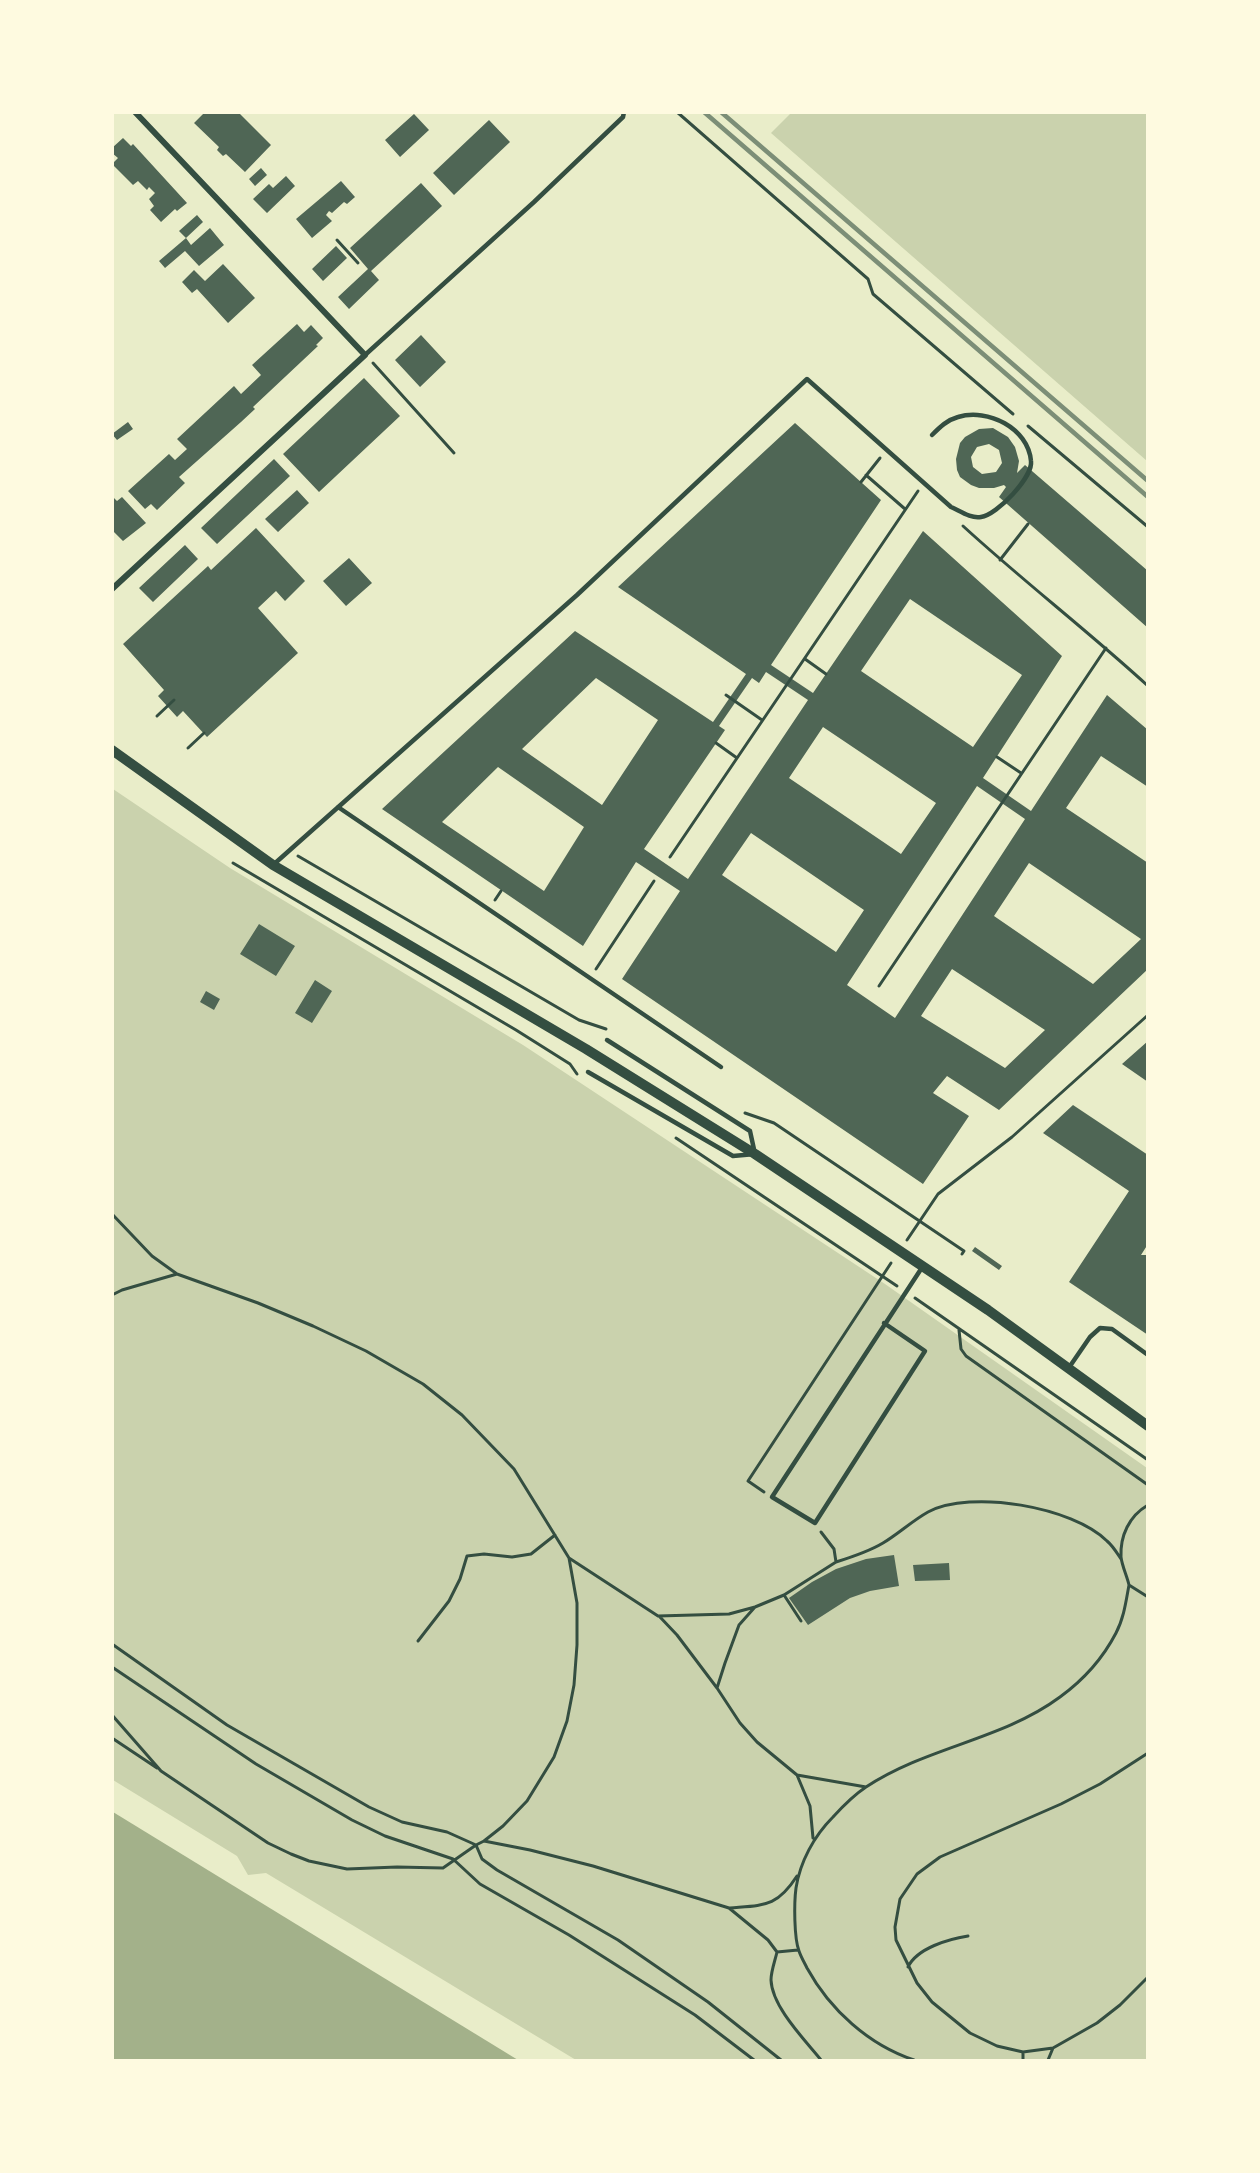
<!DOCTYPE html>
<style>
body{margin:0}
#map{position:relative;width:1260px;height:2173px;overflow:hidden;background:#e9edc9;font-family:"PT Sans",sans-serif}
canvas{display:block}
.frame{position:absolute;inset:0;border:114px solid #fefae0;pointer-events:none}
</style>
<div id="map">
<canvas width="1260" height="2173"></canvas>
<div class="frame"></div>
</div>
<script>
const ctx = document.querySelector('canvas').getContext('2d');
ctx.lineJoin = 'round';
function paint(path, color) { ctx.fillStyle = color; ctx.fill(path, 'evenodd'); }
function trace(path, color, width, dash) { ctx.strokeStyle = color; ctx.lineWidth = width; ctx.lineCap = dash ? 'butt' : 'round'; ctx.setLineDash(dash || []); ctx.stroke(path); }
const green = new Path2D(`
 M 791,113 L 1147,113 L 1147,461 L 771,133 Z
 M 113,789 L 230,868 L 523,1045 L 885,1284 L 1147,1468 L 1147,2060 L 576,2060 L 266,1873 L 248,1875 L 237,1856 L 113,1780 Z`);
const water = new Path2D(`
 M 113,1812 L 518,2060 L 113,2060 Z`);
const building = new Path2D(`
 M 205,112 L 238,112 L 271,145 L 245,172 L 226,154 L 223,156 L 217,150 L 219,147 L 194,123 Z
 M 414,114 L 429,130 L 400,157 L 385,140 Z
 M 489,120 L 510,142 L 454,195 L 433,173 Z
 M 123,138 L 131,146 L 133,144 L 187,203 L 177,211 L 175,209 L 161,222 L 150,210 L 154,206 L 149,199 L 155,193 L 149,187 L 147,190 L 138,181 L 133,185 L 112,164 L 118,158 L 112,153 L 112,148 Z
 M 261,168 L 267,175 L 255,186 L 249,179 Z
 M 286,176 L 295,186 L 267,213 L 253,199 L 269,184 L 273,188 Z
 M 341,181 L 355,197 L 347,204 L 344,202 L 332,213 L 329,211 L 326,215 L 332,221 L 312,238 L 296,219 Z
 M 421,183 L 442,206 L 371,271 L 379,280 L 349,309 L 338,297 L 368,269 L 350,248 Z
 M 197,215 L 203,222 L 186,238 L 179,231 Z
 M 210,228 L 224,245 L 199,266 L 185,251 L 165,268 L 159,261 L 186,238 L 191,245 Z
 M 336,246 L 347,258 L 323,281 L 312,269 Z
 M 223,264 L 255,298 L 228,323 L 197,289 L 192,293 L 182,282 L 194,270 L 205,281 Z
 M 297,324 L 304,332 L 311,325 L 323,338 L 316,345 L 318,346 L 253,407 L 255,409 L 241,422 L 179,477 L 185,483 L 157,510 L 151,504 L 145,509 L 128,491 L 169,454 L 175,460 L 187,449 L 177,439 L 234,386 L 241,394 L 261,375 L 252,365 Z
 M 421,335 L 446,362 L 420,387 L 395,360 Z
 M 364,378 L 400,416 L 319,492 L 283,454 Z
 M 128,422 L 133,429 L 117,440 L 112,434 Z
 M 795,423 L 881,500 L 771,665 L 813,693 L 923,531 L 1062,656 L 983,778 L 1031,811 L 1107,695 L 1148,730 L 1148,787 L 1101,756 L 1066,808 L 1148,863 L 1148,969 L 999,1110 L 947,1076 L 933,1093 L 969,1116 L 923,1184 L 622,979 L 680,891 L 636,862 L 583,946 L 382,809 L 575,631 L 713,722 L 746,674 L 618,587 ZM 910,599 L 1022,675 L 973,747 L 861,671 ZM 766,672 L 808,700 L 688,879 L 644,849 L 725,730 L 719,726 L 752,678 L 759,683 ZM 596,678 L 658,720 L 602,805 L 522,749 ZM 823,727 L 936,803 L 901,854 L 789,778 ZM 498,767 L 584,827 L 544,891 L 442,822 ZM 977,786 L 1025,819 L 895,1018 L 847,985 ZM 751,833 L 864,910 L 836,952 L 722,875 ZM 1029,863 L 1141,939 L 1093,984 L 994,916 ZM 952,969 L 1045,1030 L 1005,1068 L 921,1016 Z
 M 993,428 L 1008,437 L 1015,447 L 1019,461 L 1017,473 L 1025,465 L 1148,571 L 1148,628 L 999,497 L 1006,487 L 1004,485 L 994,488 L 979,488 L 971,485 L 960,477 L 957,470 L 956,459 L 960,443 L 965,437 L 979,429 ZM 989,444 L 999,450 L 1002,463 L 996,472 L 982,474 L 973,467 L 971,457 L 977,447 Z
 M 274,459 L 290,476 L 217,544 L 201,528 Z
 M 297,490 L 309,503 L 278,532 L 265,519 Z
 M 112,496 L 117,501 L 122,497 L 146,523 L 123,541 L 112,530 Z
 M 256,528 L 305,581 L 285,601 L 276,591 L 258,608 L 298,653 L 207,737 L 183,711 L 177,717 L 158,696 L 164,690 L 123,644 L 208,566 L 211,570 Z
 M 185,545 L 198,559 L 153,602 L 139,588 Z
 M 349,558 L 372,583 L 346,606 L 323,581 Z
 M 259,924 L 295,946 L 276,976 L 240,954 Z
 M 315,980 L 332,991 L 312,1023 L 295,1013 Z
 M 206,991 L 220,999 L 214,1010 L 200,1002 Z
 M 1148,1041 L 1148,1082 L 1122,1064 Z
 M 1073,1105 L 1148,1155 L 1148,1244 L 1141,1255 L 1148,1255 L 1148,1335 L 1069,1282 L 1129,1191 L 1043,1133 Z
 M 975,1247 L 1002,1266 L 999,1270 L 972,1251 Z
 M 894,1555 L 899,1586 L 870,1591 L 850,1598 L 808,1625 L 789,1598 L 812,1582 L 836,1569 L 866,1559 Z
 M 949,1563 L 950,1580 L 915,1581 L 913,1565 Z`);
const path = new Path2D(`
 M 677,112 L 868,279 L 873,294 L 1013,414
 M 337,240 L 358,263
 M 373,363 L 454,453
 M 1028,426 L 1148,527
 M 866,475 L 905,509
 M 861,482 L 880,458
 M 963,526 C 1023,581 1088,631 1148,686
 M 1000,560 L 1028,524
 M 805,659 L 826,674
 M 726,695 L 762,720
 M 157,716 L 174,700
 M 716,743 L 737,758
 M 188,748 L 204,733
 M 997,757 L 1021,773
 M 298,856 L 579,1020 L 606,1029
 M 670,857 L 918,491
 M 233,863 L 516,1030 L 570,1064 L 577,1074
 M 495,900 L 501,891
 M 596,969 L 654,881
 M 879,986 L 1106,648
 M 745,1113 L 774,1123 L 964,1251 L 962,1254
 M 676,1138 L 897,1286
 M 112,1214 L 152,1256 L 177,1274 L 258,1303 L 313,1326 L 366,1351 L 423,1384 L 462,1415 L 514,1469 L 569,1558
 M 907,1240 L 938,1194 L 1012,1137 L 1148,1015
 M 112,1295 L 122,1290 L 177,1274
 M 915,1298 L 1148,1460
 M 959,1330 L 961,1349 L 966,1356 L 1148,1485
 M 764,1492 L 748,1481 L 891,1263
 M 1148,1505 C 1129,1516 1120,1536 1121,1557 C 1122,1566 1127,1576 1129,1585 L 1148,1597
 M 836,1562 C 852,1557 868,1552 883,1543 C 898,1534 912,1521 928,1512 C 971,1489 1073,1507 1107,1541 C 1113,1546 1117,1553 1121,1559
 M 784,1595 L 801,1621
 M 659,1616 L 677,1635 L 717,1688 L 740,1723 L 757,1742 L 797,1775 L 810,1806 L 813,1838
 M 418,1641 L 449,1601 L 460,1579 L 467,1556 L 484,1554 L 512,1557 L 531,1554 L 555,1535
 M 112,1644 L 227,1725 L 369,1807 L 402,1822 L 447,1832 L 476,1845 L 482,1859 L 497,1870 L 618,1940 L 708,2002 L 781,2060
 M 112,1667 L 256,1764 L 352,1820 L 385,1836 L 453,1859 L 480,1884 L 569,1935 L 695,2015 L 754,2060
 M 717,1688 L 725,1663 L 739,1625 L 755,1607
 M 112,1715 L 161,1771 L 268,1843 L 291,1854 L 309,1861 L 347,1869 L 397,1867 L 443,1868 L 476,1845 L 484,1841 L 503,1826 L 527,1801 L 554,1757 L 567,1721 L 574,1685 L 577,1645 L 577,1603 L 569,1558 L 658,1616 L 729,1614 L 755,1607 L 784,1595 L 836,1562 L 834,1549 L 821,1532
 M 112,1738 L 157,1768
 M 797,1775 L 866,1787
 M 484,1841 L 530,1850 L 593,1866 L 729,1908 L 768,1940 L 777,1952
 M 730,1908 C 765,1905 777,1907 797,1876
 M 777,1952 C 775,1961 771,1971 771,1980 C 772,2007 805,2040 821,2060
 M 777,1952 L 798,1950
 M 908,1967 C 917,1948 949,1939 968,1936
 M 1053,2048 L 1023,2052 L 997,2046 L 970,2033 L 932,2002 L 917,1983 L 896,1940 L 895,1927 L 900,1899 L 917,1874 L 940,1857 L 1061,1804 L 1100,1784 L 1148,1753
 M 914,2060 C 869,2045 830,2010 807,1968 C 804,1962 801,1957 799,1951 C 794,1938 794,1903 796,1888 C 800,1862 814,1836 833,1817 C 843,1806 854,1795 866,1787 C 926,1747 1002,1740 1060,1697 C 1082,1681 1103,1658 1116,1633 C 1124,1618 1126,1601 1129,1585
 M 1023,2060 L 1023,2052
 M 1048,2060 L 1053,2048 L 1097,2023 L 1120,2005 L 1148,1977`);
const service = new Path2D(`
 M 365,355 L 534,202 L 623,117 L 624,112
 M 338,807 L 721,1067
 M 273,865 L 577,595 L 807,379 L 951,507 C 960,511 971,519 981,517 C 997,515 1033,477 1031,461 C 1028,428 988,408 958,417 C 947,420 940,427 932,435
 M 588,1072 L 733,1156 L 755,1154 L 750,1131 L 607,1040
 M 884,1323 L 925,1351 L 815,1523 L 772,1497 L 923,1266
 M 1068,1369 L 1090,1337 L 1100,1328 L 1112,1329 L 1148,1355`);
const minor = new Path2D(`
 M 112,589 L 365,355 L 135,112`);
const tertiary = new Path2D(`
 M 112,750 L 273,865 L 586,1049 L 755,1154 L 988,1310 L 1148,1426`);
const rail = new Path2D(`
 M 704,112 L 1148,497
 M 721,112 L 1148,481`);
paint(green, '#cad2ad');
paint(water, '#a3b18a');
paint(building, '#4f6655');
trace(path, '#344e41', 3);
trace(service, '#344e41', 4.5);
trace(minor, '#344e41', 6);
trace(tertiary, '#344e41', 10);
trace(rail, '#7c8e77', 4.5);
</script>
